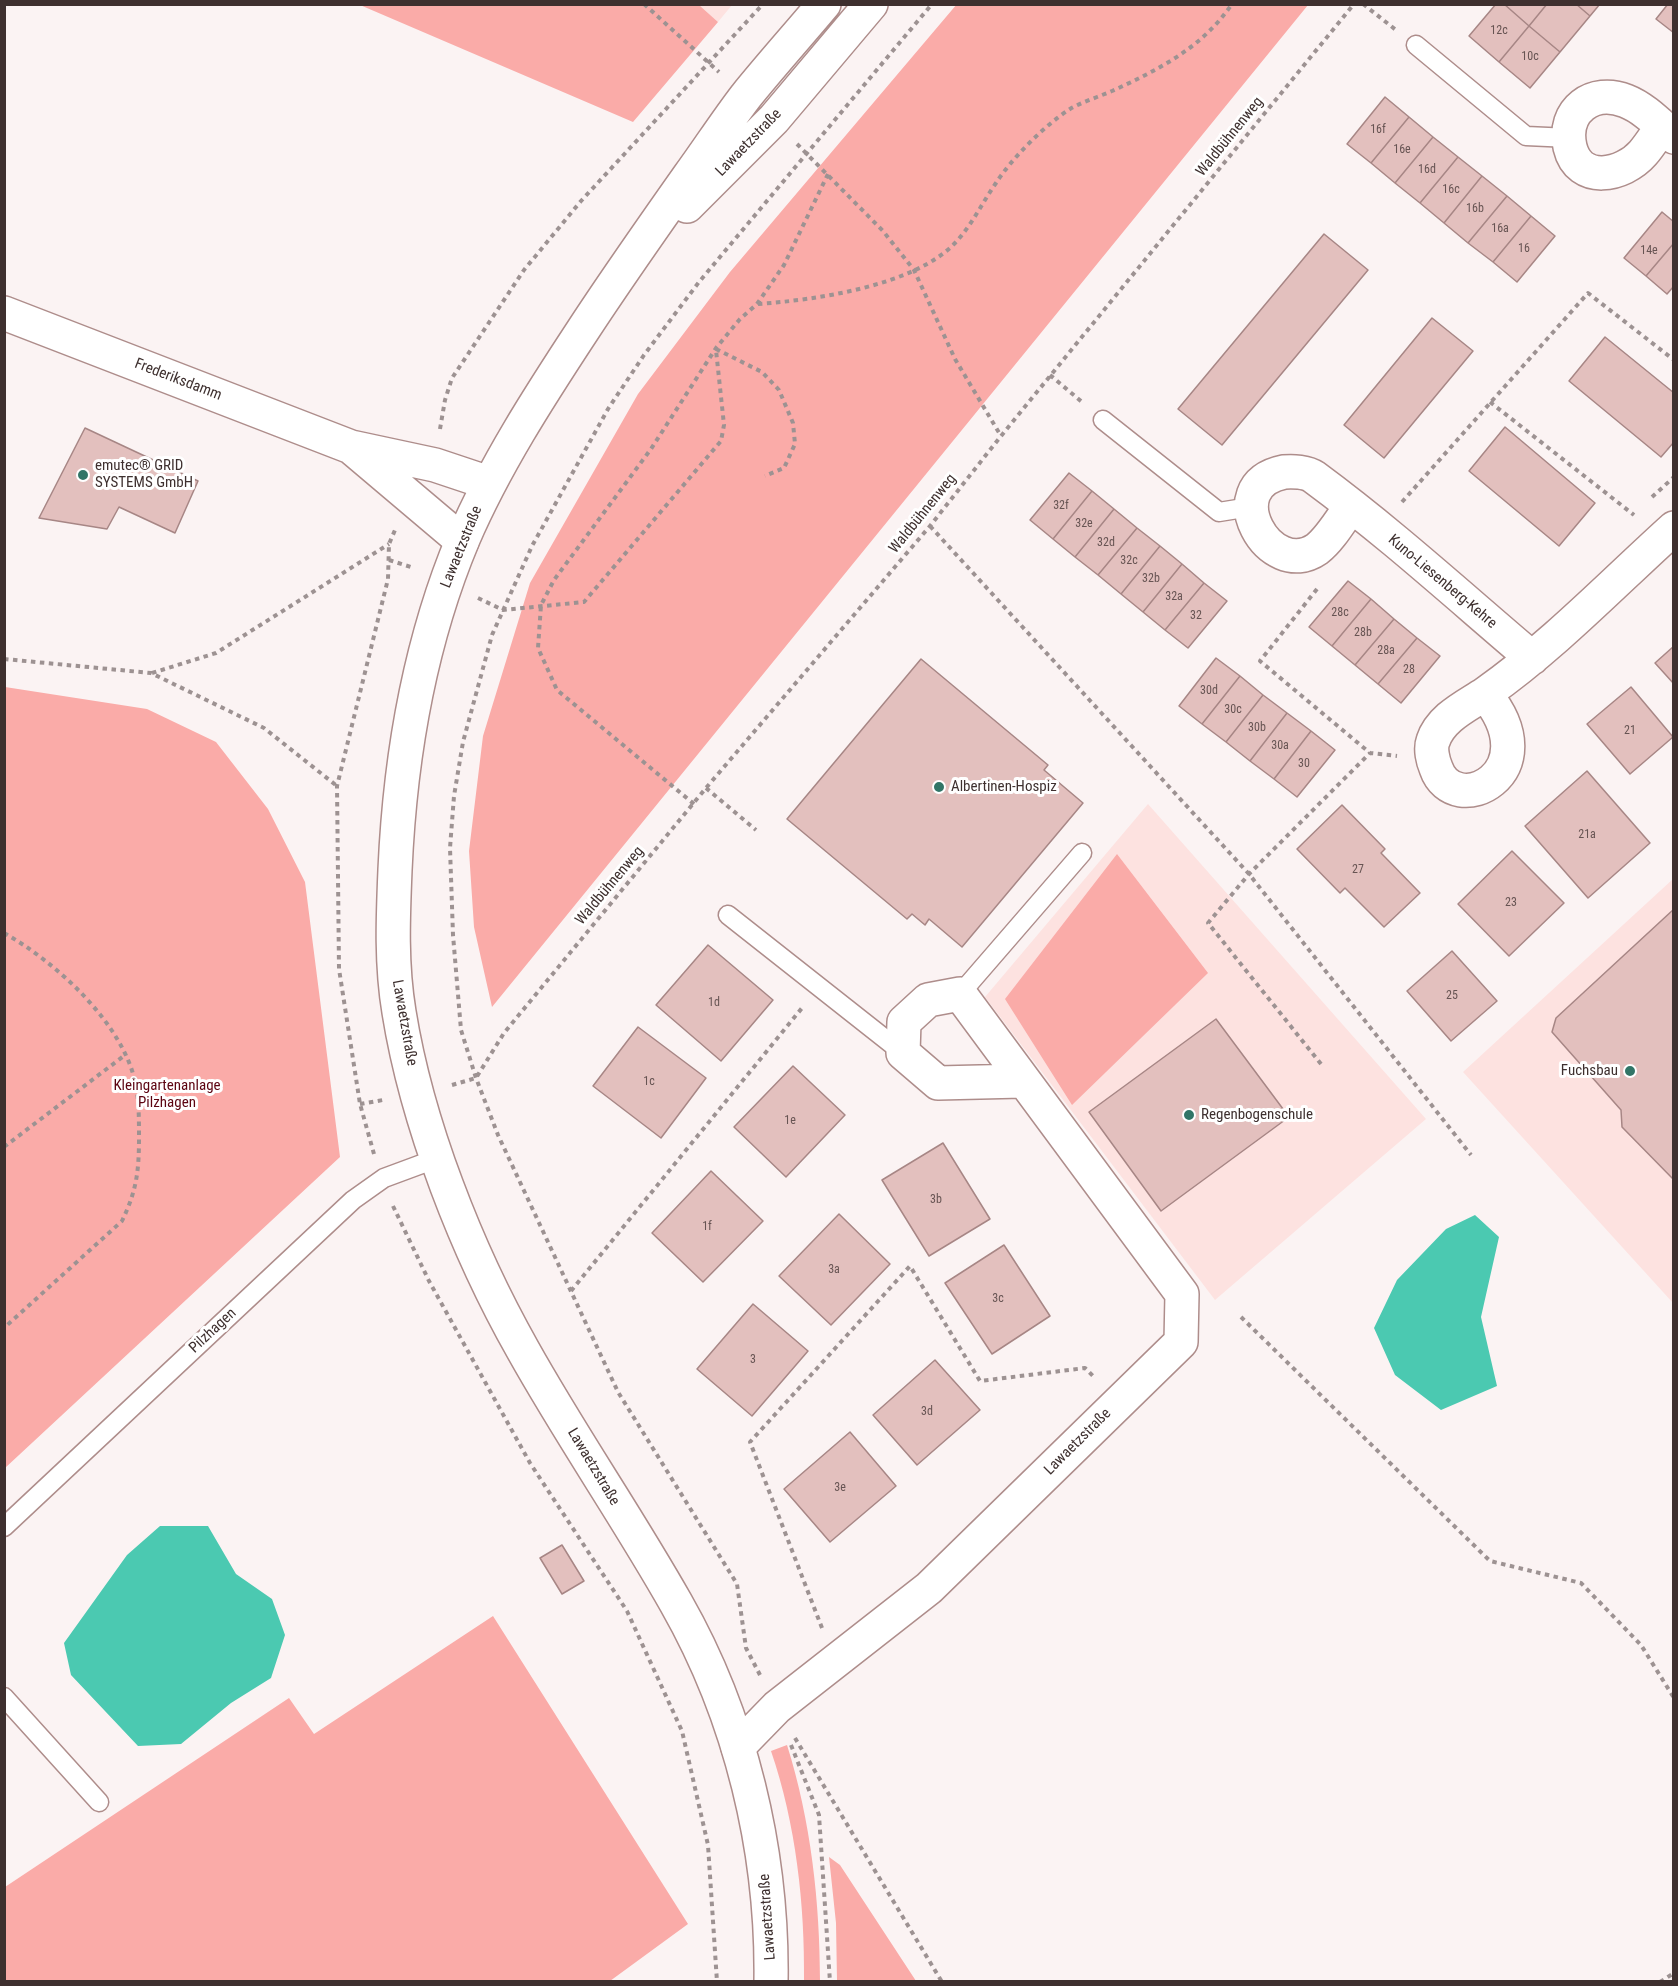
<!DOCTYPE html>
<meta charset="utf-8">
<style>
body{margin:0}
#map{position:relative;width:1678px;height:1986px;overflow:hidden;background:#fbf3f3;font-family:"Roboto Condensed",sans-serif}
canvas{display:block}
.frame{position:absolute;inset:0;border:6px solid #3e302f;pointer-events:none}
</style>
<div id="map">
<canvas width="1678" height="1986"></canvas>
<div class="frame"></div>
</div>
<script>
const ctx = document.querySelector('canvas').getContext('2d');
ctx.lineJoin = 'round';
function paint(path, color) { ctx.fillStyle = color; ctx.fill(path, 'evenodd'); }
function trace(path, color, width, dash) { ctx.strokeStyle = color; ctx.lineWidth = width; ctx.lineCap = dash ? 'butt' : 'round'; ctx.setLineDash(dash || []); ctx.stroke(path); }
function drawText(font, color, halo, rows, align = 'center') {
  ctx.font = font + ' "Roboto Condensed",sans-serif'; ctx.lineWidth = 6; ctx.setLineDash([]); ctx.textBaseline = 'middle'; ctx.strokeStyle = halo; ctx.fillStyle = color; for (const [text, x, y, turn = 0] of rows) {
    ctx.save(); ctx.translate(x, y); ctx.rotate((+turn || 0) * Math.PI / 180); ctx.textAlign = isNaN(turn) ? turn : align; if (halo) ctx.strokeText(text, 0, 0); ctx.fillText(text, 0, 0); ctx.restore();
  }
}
const built = new Path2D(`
 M 699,5 L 732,5 L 718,22 Z
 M 1148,804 L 1426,1119 L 1215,1300 L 985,997 Z
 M 1673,879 L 1673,1303 L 1463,1072 Z`);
const green = new Path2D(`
 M 957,4 L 1308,5 L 492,1007 L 474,927 L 469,851 L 483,736 L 530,583 L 638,394 L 730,272 Z
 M 699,5 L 718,22 L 633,122 L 360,5 Z
 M 5,687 L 147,709 L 216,742 L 268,809 L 305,882 L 340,1157 L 5,1468 Z
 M 1117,854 L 1208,973 L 1072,1105 L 1005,999 Z
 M 493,1616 L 688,1924 L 610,1981 L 5,1981 L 5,1887 L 289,1698 L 314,1734 Z
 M 787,1745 C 811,1821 820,1903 820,1981 L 804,1981 C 805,1905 796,1824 771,1751 Z
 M 829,1857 L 840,1865 L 916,1981 L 837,1981 L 836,1923 Z`);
const water = new Path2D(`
 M 1475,1215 L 1499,1237 L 1481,1317 L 1497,1386 L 1441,1410 L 1395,1375 L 1374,1328 L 1397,1280 L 1446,1229 Z
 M 160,1526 L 208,1526 L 236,1574 L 272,1599 L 285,1635 L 271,1678 L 231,1703 L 181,1744 L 138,1746 L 71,1675 L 64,1643 L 127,1555 Z`);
const building = new Path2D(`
 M 1496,4 L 1504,4 L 1529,26 L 1499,62 L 1469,36 Z
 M 1504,4 L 1547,4 L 1529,26 Z
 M 1547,4 L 1576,4 L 1590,16 L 1560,52 L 1529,26 Z
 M 1576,4 L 1600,4 L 1590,16 Z
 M 1668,4 L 1674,4 L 1674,33 L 1656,19 Z
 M 1529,26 L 1560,52 L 1530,88 L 1499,62 Z
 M 1385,97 L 1409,117 L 1371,163 L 1347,144 Z
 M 1409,117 L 1433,137 L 1395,183 L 1371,163 Z
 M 1433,137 L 1458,157 L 1420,203 L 1395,183 Z
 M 1458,157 L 1482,176 L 1444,223 L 1420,203 Z
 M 1482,176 L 1507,196 L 1468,243 L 1444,223 Z
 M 1507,196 L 1531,216 L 1493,262 L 1468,243 Z
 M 1662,212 L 1674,222 L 1674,243 L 1646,276 L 1624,258 Z
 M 1531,216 L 1555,236 L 1517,282 L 1493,262 Z
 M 1324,234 L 1368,270 L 1222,445 L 1178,409 Z
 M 1674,243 L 1674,286 L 1667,294 L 1646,276 Z
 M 1432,318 L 1473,351 L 1384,458 L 1344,425 Z
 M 1605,337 L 1674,393 L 1674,442 L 1661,457 L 1569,381 Z
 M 1505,427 L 1595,503 L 1559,546 L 1469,471 Z
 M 85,428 L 198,481 L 175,533 L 119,507 L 107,529 L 39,518 Z
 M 1069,473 L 1092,491 L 1053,539 L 1030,520 Z
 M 1092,491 L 1114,509 L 1075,557 L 1053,539 Z
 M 1114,509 L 1137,528 L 1098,575 L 1075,557 Z
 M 1137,528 L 1160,546 L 1121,594 L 1098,575 Z
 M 1160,546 L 1182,564 L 1143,612 L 1121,594 Z
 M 1182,564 L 1204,583 L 1165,630 L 1143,612 Z
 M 1348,581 L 1371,599 L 1332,646 L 1309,627 Z
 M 1204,583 L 1227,601 L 1188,648 L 1165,630 Z
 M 1371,599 L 1394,619 L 1355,665 L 1332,646 Z
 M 1394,619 L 1417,638 L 1378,684 L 1355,665 Z
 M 1417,638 L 1440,656 L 1401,703 L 1378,684 Z
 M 1674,646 L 1674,684 L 1655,663 Z
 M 1216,658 L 1240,676 L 1202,724 L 1179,706 Z
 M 921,659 L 1048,765 L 1044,770 L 1083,803 L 962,947 L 929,919 L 925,925 L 912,914 L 907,919 L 787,819 Z
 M 1240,676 L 1263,695 L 1226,742 L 1202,724 Z
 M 1631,687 L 1673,737 L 1630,774 L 1587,724 Z
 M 1263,695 L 1287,713 L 1250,761 L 1226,742 Z
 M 1287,713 L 1311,731 L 1274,779 L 1250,761 Z
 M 1311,731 L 1335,750 L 1297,797 L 1274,779 Z
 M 1587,771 L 1650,843 L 1588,898 L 1525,826 Z
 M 1342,805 L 1385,849 L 1381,853 L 1420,893 L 1384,927 L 1345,888 L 1340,893 L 1297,849 Z
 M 1512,851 L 1564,903 L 1509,956 L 1458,904 Z
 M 1674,909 L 1674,1180 L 1622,1127 L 1621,1110 L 1552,1032 L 1556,1018 Z
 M 708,945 L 773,1000 L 721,1061 L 656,1005 Z
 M 1452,951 L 1497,1001 L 1451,1041 L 1407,991 Z
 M 1216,1019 L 1289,1117 L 1161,1211 L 1089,1112 Z
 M 638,1027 L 706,1078 L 661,1138 L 593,1086 Z
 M 793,1066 L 845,1115 L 786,1177 L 734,1127 Z
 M 943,1143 L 990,1219 L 929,1256 L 882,1180 Z
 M 711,1171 L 763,1221 L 703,1282 L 652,1233 Z
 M 839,1214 L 890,1264 L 831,1325 L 779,1276 Z
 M 1004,1245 L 1050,1316 L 992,1354 L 945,1283 Z
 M 753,1304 L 808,1351 L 752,1416 L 697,1369 Z
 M 935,1360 L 980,1410 L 917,1465 L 873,1415 Z
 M 850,1432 L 896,1486 L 830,1542 L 784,1489 Z
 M 562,1545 L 584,1581 L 562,1594 L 540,1558 Z`);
const path = new Path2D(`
 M 644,4 L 719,72
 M 1363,4 L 1396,30
 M 797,144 L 883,231 L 914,270 L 955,359 L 1001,436
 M 758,304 C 815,300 914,286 955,243 C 972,225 982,203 996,183 C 1012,158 1045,125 1070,109 C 1082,102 1098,97 1112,91 C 1158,70 1202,48 1232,4
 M 716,349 L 762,372 L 779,390 L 793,423 L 795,444 L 784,468 L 765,476
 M 1050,375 L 1082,402
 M 1490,402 L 1634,515
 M 440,429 L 445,400 L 452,378 L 524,270 L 581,201 L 763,4
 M 1652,497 L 1674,477
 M 1402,502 L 1588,293 L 1674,360
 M 930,526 L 1249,874 L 1471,1155
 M 389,560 L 414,568
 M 1317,589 L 1260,661 L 1370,753 L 1397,756
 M 478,598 L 503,610 L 584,602 L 721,441 L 724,425 L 716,350
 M 4,659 L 151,673 L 264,728 L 337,786
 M 152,673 L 216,653 L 389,544
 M 706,788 L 756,830
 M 694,804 L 557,690 L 538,648 L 541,605 L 554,580 L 651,449 L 716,348 L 740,319 L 757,304 L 784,265 L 828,174
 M 4,933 C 56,962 125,1025 136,1086 C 139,1102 139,1120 139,1137 C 139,1170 137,1190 122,1221 L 4,1328
 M 1321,1064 L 1208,923 L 1249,874 L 1370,753
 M 452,1085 L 476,1078 L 504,1033 L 706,788 L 930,526 L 1001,436 L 1354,4
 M 360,1104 L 383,1100
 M 4,1147 L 125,1055
 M 374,1154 L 360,1104 L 339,969 L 337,786 L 388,579 L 389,544 L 395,530
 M 393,1206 L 429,1281 L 530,1463 L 627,1611 L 682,1731 L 708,1845 L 717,1982
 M 571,1291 L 802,1008
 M 1241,1317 L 1490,1561 L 1581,1583 L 1641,1645 L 1674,1698
 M 822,1628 L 750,1442 L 910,1266 L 980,1381 L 1085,1368 L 1095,1378
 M 760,1675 L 746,1648 L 737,1584 L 618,1392 L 498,1135 L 476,1078 L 461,1030 L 453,935 L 450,848 L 454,796 L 463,742 L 492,635 L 532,546 L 608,409 L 644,355 L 699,282 L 932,4
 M 795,1738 L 942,1982
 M 791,1745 L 819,1815 L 830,1982
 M 1660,1982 L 1674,1973`);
const service = new Path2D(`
 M 1416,45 L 1526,136 L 1570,138
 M 1103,420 L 1219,512 L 1250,507
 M 728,915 L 903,1053
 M 960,994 L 1082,853
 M 4,1527 L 353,1200 L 384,1178 L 438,1158
 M 4,1697 L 99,1802`);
const minor = new Path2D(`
 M 1662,127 C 1656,135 1650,145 1643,153 C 1623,176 1579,185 1570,147 C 1562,110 1593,88 1626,101 C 1644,108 1659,124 1674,137
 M 4,313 L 351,447 L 435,465 L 489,483
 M 352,448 L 462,541
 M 1351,506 C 1341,520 1330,539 1317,549 C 1270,582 1215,486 1284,472 C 1293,471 1307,472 1314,477 C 1390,533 1460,597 1532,658
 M 1485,694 C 1551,773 1454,821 1436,768 C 1433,761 1430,749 1433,741 C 1441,717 1467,706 1486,693 C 1554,645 1612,584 1674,528
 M 738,1747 L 777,1707 L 929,1588 L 1181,1342 L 1182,1294 L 960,994 L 928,1000 L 904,1022 L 903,1053 L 938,1083 L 1022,1081`);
const tertiary = new Path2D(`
 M 687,206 L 774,119 L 871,4
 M 771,1982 C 773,1851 741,1717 676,1603 C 628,1518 571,1436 523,1350 C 467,1251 417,1124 399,1012 C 391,964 393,918 395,870 C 400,756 419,644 463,539 C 495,465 539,397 583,330 C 617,278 653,227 689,176 C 708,150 726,122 746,96 C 771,65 798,35 824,4`);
const markers = [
 [83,475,6,"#317567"],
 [939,787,6,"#317567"],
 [1630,1071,6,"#317567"],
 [1189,1115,6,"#317567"]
];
const numberNames = [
 ["12c",1499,31],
 ["10c",1530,57],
 ["16f",1378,130],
 ["16e",1402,150],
 ["16d",1427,170],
 ["16c",1451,190],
 ["16b",1475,209],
 ["16a",1500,229],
 ["16",1524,249],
 ["14e",1649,251],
 ["32f",1061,506],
 ["32e",1084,524],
 ["32d",1106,543],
 ["32c",1129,561],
 ["32b",1151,579],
 ["32a",1174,597],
 ["28c",1340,613],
 ["32",1196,616],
 ["28b",1363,633],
 ["28a",1386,651],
 ["28",1409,670],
 ["30d",1209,691],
 ["30c",1233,710],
 ["30b",1257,728],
 ["21",1630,731],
 ["30a",1280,746],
 ["30",1304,764],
 ["21a",1587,835],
 ["27",1358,870],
 ["23",1511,903],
 ["25",1452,996],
 ["1d",714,1003],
 ["1c",649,1082],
 ["1e",790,1121],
 ["3b",936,1200],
 ["1f",707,1227],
 ["3a",834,1270],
 ["3c",998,1299],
 ["3",753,1360],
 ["3d",927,1412],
 ["3e",840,1488]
];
const streetNames = [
 ["Waldbühnenweg",1230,137,-51],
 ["Lawaetzstraße",749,143,-46],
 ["Frederiksdamm",178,380,21],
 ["Waldbühnenweg",923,514,-51],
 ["Lawaetzstraße",462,547,-68],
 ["Kuno-Liesenberg-Kehre",1442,582,40],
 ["Waldbühnenweg",610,886,-50],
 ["Lawaetzstraße",404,1023,80],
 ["Pilzhagen",213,1331,-43],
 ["Lawaetzstraße",1078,1442,-45],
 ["Lawaetzstraße",593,1467,59],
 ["Lawaetzstraße",768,1917,-94]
];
const poiNames = [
 ["emutec® GRID",95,466],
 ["SYSTEMS GmbH",95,483],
 ["Albertinen-Hospiz",951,787],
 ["Fuchsbau",1618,1071,"right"],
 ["Regenbogenschule",1201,1115]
];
const parkNames = [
 ["Kleingartenanlage",167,1086],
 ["Pilzhagen",167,1103]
];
paint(built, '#fde2e0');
paint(green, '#faaba8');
paint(water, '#4bc9b1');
paint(building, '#e3c0be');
trace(building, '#a78685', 1.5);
trace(service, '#ae8d8b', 21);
trace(minor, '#ae8d8b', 36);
trace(tertiary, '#ae8d8b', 36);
trace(path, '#9d9292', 4, [4.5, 4.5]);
trace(service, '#fff', 18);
trace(minor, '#fff', 33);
trace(tertiary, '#fff', 33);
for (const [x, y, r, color] of markers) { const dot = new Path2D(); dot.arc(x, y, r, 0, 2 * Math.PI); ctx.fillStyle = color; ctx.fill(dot); trace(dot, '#fff', 2); }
drawText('12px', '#675453', null, numberNames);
drawText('15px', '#3e302f', '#fff', streetNames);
drawText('15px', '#3e302f', '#fff', poiNames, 'left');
drawText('15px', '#5c0411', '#fff', parkNames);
</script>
